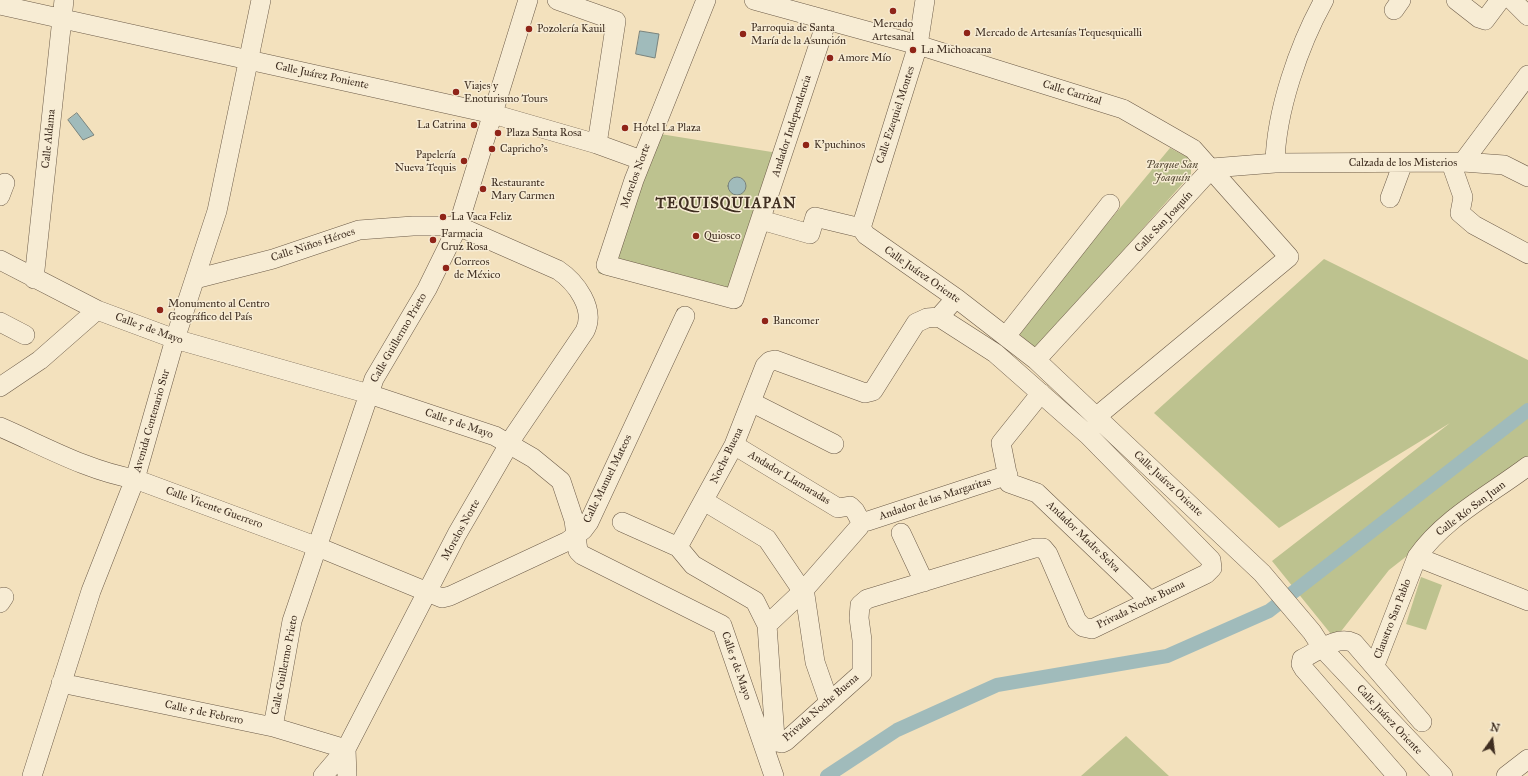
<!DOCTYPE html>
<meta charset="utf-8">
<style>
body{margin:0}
#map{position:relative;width:1528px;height:776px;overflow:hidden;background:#f3e1bd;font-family:"IM FELL Great Primer",serif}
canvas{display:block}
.north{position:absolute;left:1472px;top:720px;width:40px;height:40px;-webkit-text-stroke:3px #f7ecd4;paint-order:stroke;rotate:14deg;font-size:11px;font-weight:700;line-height:16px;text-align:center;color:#3f2e21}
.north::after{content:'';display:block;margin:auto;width:14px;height:18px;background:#3f2e21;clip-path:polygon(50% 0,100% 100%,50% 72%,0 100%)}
</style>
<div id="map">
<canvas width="1528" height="776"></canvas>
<div class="north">N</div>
</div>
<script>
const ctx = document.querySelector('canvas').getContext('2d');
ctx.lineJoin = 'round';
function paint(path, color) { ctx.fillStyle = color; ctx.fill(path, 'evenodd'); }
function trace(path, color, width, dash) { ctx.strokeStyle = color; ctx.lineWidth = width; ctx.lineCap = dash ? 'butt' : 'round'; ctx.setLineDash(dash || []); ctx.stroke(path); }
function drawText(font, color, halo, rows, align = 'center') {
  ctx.font = font + ' "IM FELL Great Primer",serif'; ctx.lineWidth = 3; ctx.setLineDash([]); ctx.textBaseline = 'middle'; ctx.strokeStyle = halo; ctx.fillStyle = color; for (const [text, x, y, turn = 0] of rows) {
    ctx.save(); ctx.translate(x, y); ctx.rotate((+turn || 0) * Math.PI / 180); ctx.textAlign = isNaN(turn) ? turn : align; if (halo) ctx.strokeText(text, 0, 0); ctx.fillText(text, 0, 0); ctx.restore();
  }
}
const green = new Path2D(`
 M 654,133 L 778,153 L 736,309 L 598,273 Z
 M 1170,148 L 1191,159 L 1191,174 L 1036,349 L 1017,332 Z
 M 1324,259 L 1528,360 L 1528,461 L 1389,570 L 1335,639 L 1272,561 L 1450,423 L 1279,528 L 1154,413 Z
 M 1421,577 L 1442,585 L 1426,630 L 1406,624 Z
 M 1126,736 L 1169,776 L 1081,776 Z`);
const water = new Path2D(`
 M 640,31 L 659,34 L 655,58 L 636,54 Z
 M 77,113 L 94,135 L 83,140 L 68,120 Z
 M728 186a9 9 0 1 1 18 0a9 9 0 1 1-18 0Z`);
const canal = new Path2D(`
 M 827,776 L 897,730 L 997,685 L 1167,656 L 1269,611 L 1528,410`);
const minor = new Path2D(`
 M 557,0 L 616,21 L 597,144
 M 706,0 L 634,180 L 606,265 L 734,299 L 827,20
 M 754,0 L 918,45 L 1123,109 L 1193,149 L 1289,257 L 1096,417
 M 1456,0 L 1479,18 L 1485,20 L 1500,0
 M 1512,0 L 1528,16
 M 0,5 L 493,114 L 597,144 L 641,160
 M 1394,10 L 1401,0
 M 1463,162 L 1528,75
 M 1275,163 C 1276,111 1299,45 1324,0
 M 1451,163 L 1463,197 L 1460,213 L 1474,225 L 1528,254
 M 0,196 L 5,183
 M 1390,198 L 1403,163
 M 761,220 L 810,234 L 815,217 L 861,228
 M 861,228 L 866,235 L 956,298 L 1036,360 L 1262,573 L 1312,632 L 1323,649 L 1443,776
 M 861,228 L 918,45 L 925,0
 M 0,260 L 97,310 L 175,339 L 369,394 L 495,436 L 533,458 L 561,481 L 574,520 L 578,551 L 582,555 L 722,625 L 774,776
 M 34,279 L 64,0
 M 195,279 L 273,259 L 359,230 L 413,226 L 458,226 L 558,270 C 576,282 596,309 585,331 L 515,434 L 457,534 L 346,749 L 347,776
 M 939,317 L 995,353 L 1088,435 L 1211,560 L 1212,568 L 1206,574 L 1092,629 L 1083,627 L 1077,621 L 1048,554 L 1043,548 L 1035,548 L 867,599 L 860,605 L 859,618 L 862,640 L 862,673 L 786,741 L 782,743 L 777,742 L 775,738 L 767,625 L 755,601 L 693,565 L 678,547 L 734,445 L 765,366 L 770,361 L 775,360 L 865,393 L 873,391 L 916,323 L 927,318 L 939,317 L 956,298
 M 0,322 L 25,335
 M 1006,336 L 1110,204
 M 1036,360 L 1212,168 L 1275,163 L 1463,162 L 1504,165 L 1528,177
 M 0,387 L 40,360 L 97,310
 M 1041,393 L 1001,443 L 1009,483 L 1037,493 L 1150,601
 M 751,402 L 834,444
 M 0,427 C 44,446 88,471 135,479 L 318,547 L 442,598 L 450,596 L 568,541 L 583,530 L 589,522 L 685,316
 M 734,445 L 838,508 L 850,506 L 855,511 L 861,522
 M 704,501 L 767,539 L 805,595 L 815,662 L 829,702
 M 622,522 L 678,547
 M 861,522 L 868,521 L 1008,475
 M 901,533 L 924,582
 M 1417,557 L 1528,601
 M 0,603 L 4,597
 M 767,625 L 803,591 L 859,527 L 861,522
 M 1375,665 L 1417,557 C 1444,518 1491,494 1528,466
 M 61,683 L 273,727 L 346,749
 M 273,727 L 292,621 L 369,394 L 374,379 L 427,289 L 458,226 L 528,0
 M 32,776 L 91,591 L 135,479 L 175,339 L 217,211 L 261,0
 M 323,776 L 346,749
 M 1397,776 L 1304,669 L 1301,664 L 1302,659 C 1318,651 1337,635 1354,643 L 1422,722
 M 1506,776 L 1528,759`);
const markers = [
 [893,11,4,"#8f2418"],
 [529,29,4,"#8f2418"],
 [967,33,4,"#8f2418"],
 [743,34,4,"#8f2418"],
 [913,50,4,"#8f2418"],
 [830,58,4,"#8f2418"],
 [456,92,4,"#8f2418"],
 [474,125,4,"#8f2418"],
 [625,128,4,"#8f2418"],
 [498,133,4,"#8f2418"],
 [806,145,4,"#8f2418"],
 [492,149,4,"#8f2418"],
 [464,161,4,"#8f2418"],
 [483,189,4,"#8f2418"],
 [443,217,4,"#8f2418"],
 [696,236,4,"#8f2418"],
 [433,240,4,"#8f2418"],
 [446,268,4,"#8f2418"],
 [160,310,4,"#8f2418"],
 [765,321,4,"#8f2418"]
];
const poiNames = [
 ["Mercado",893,24,"center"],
 ["Artesanal",893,37,"center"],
 ["Parroquia de Santa",751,28],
 ["María de la Asunción",751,41],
 ["Pozolería Kauil",537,29],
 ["Mercado de Artesanías Tequesquicalli",975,33],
 ["La Michoacana",921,50],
 ["Amore Mío",838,58],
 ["Viajes y",464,86],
 ["Enoturismo Tours",464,99],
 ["La Catrina",466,125,"right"],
 ["Hotel La Plaza",633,128],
 ["Plaza Santa Rosa",506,133],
 ["K'puchinos",814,145],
 ["Capricho's",500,149],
 ["Papelería",456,155,"right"],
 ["Nueva Tequis",456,168,"right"],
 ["Restaurante",491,183],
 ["Mary Carmen",491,196],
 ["La Vaca Feliz",451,217],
 ["Farmacia",441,234],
 ["Cruz Rosa",441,247],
 ["Quiosco",704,236],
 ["Correos",454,262],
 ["de México",454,275],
 ["Monumento al Centro",168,304],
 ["Geográfico del País",168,317],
 ["Bancomer",773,321]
];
const streetNames = [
 ["Calle Juárez Poniente",322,76,12],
 ["Calle Carrizal",1072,93,17],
 ["Calle Ezequiel Montes",896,115,-72],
 ["Andador Independencia",792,126,-72],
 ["Calle Aldama",49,139,-84],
 ["Calzada de los Misterios",1403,163],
 ["Morelos Norte",636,176,-70],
 ["Calle San Joaquín",1164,222,-47],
 ["Calle Niños Héroes",313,245,-18],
 ["Calle Juárez Oriente",922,275,35],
 ["Calle 5 de Mayo",149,329,20],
 ["Calle Guillermo Prieto",399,338,-60],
 ["Avenida Centenario Sur",152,421,-74],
 ["Calle 5 de Mayo",459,424,19],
 ["Noche Buena",727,456,-64],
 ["Andador Llamaradas",789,478,31],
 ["Calle Manuel Mateos",608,479,-64],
 ["Calle Juárez Oriente",1168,484,43],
 ["Andador de las Margaritas",935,499,-18],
 ["Calle Vicente Guerrero",214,508,20],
 ["Calle Río San Juan",1471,509,-37],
 ["Morelos Norte",461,530,-61],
 ["Andador Madre Selva",1083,537,44],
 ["Privada Noche Buena",1141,605,-26],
 ["Claustro San Pablo",1393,619,-69],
 ["Calle Guillermo Prieto",285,665,-79],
 ["Calle 5 de Mayo",736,666,71],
 ["Privada Noche Buena",821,708,-41],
 ["Calle 5 de Febrero",204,713,12],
 ["Calle Juárez Oriente",1389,720,47]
];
const parkNames = [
 ["Parque San",1172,165],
 ["Joaquín",1172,178]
];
const districtNames = [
 ["TEQUISQUIAPAN",726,204]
];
paint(green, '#bdc28f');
paint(water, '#a0bbbb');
trace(water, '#79837d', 1);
trace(canal, '#a0bbbb', 14);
trace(minor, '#6c5b48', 20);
trace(minor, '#f7ecd4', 19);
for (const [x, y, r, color] of markers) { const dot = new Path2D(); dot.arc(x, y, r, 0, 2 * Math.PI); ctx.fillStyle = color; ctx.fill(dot); trace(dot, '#f7ecd4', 1.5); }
drawText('11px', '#3f2e21', '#f7ecd4', poiNames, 'left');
drawText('11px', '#3f2e21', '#f7ecd4', streetNames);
drawText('italic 11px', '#584c37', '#f7ecd4', parkNames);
ctx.letterSpacing = '1px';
drawText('bold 15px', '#3f2e21', '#f7ecd4', districtNames);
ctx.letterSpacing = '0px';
</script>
